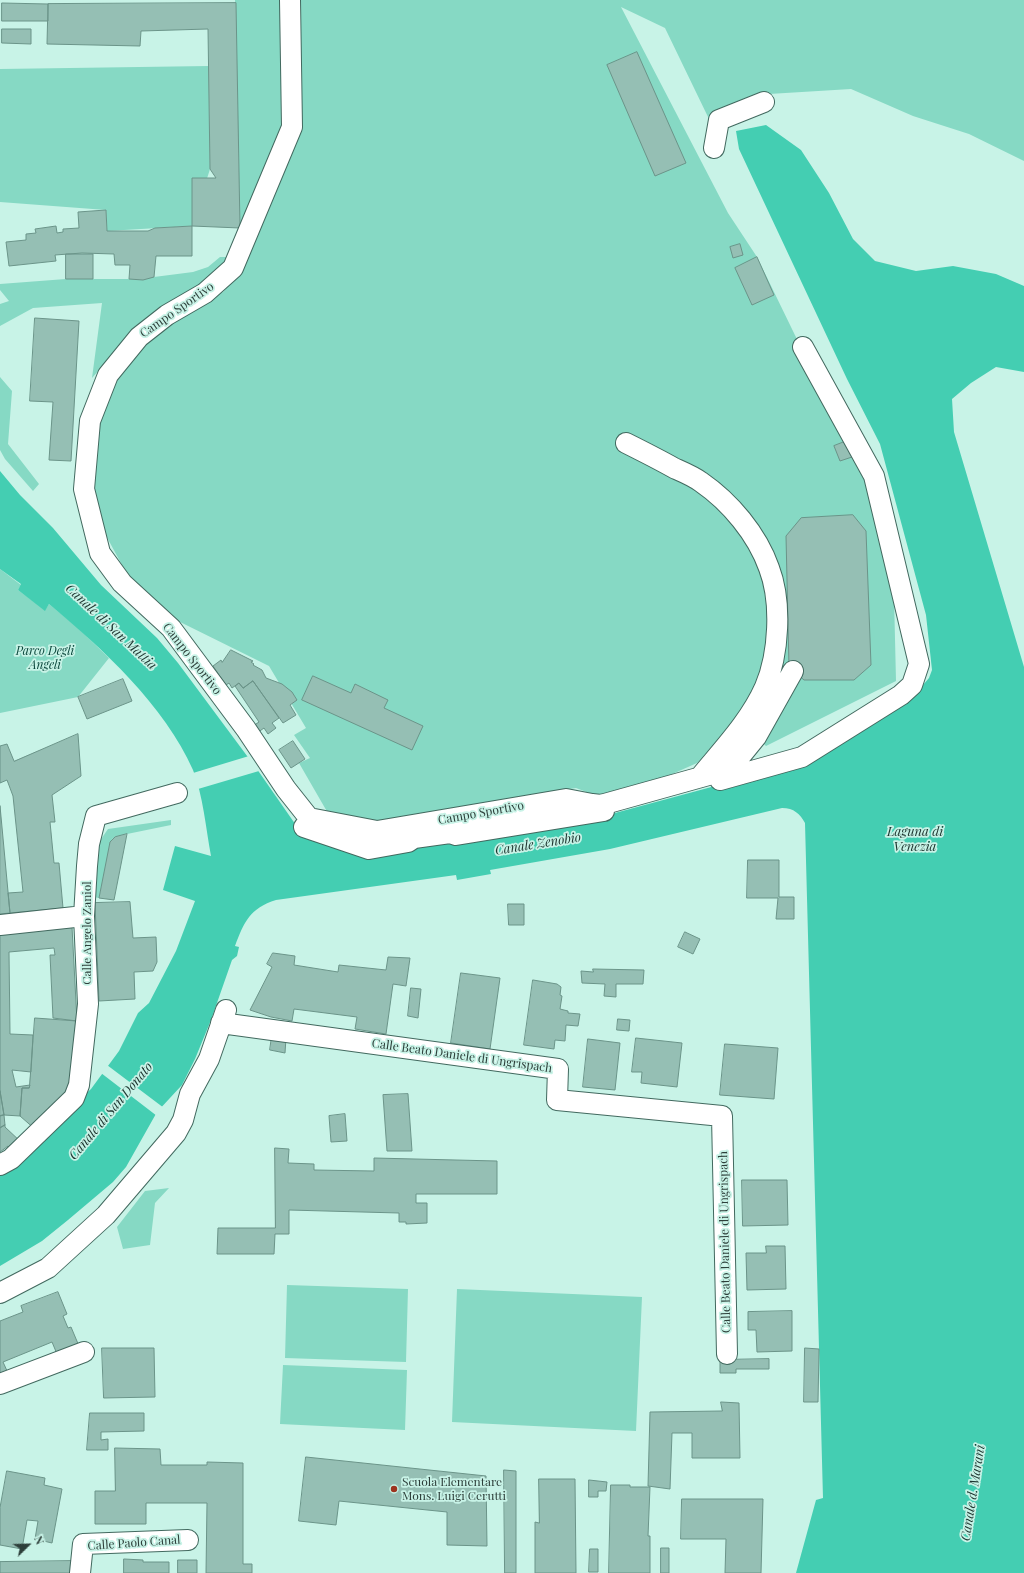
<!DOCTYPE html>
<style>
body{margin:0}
#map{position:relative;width:1024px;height:1573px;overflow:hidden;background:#c8f3e7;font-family:"Playfair Display",serif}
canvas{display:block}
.north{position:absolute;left:8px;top:1525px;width:40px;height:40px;-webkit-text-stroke:3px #c8f3e7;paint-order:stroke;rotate:67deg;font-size:11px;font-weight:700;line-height:16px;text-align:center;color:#2d3f3a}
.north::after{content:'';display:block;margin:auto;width:14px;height:18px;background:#2d3f3a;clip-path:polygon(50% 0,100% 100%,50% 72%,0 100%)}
</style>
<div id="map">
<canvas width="1024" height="1573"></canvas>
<div class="north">N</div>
</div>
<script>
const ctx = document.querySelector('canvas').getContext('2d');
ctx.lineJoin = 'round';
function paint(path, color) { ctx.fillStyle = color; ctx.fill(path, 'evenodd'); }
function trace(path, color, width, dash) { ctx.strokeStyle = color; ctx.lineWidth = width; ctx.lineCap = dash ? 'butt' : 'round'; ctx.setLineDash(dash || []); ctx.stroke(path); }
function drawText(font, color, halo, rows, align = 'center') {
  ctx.font = font + ' "Playfair Display",serif'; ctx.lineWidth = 3.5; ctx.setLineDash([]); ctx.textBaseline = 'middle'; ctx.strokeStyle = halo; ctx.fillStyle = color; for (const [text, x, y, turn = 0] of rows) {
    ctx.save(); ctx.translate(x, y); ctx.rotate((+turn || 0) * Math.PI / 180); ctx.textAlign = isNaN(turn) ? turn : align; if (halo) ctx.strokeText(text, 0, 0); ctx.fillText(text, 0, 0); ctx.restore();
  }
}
const green = new Path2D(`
 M 235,0 L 285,0 L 283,127 L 240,228 Z
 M 298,0 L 1024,0 L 1024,161 L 969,134 L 913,116 L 851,89 L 769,94 L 709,119 L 665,28 L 621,7 L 728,213 L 757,257 L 877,504 L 893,554 L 896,681 L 766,746 L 739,720 L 724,741 L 697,763 L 661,779 L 597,796 L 576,788 L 378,821 L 329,815 L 299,763 L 310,758 L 294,735 L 306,728 L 269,666 L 174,619 L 129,578 L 103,530 L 92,479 L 98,425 L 121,367 L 141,342 L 200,303 L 223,292 L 235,278 L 300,117 Z
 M 209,66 L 210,169 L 192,226 L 107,231 L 106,210 L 0,202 L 0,69 Z
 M 220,257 L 230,257 L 206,283 L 140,324 L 92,378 L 102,303 L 33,308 L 0,326 L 0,304 L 9,301 L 0,290 L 0,284 L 66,279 L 129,279 L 154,277 L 193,272 L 208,267 Z
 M 0,377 L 12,391 L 8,444 L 39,484 L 33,491 L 5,459 L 0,450 Z
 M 0,569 L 21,585 L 18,590 L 45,610 L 49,604 L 77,627 L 109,658 L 78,697 L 0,713 Z
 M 171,820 L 171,825 L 127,834 L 112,839 L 99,898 L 93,897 L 97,845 L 108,829 Z
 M 169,1188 L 155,1203 L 150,1245 L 123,1249 L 117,1227 L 145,1191 Z
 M 287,1285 L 408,1289 L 406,1362 L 285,1358 Z
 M 457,1289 L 642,1297 L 636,1431 L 452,1422 Z
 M 283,1365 L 407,1370 L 405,1430 L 280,1424 Z`);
const water = new Path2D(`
 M 766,125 L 801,150 L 829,193 L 853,239 L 875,261 L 916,271 L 953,266 L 996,274 L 1024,286 L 1024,372 L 996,367 L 971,383 L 952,399 L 954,432 L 1024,667 L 1024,1573 L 796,1573 L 816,1500 L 823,1498 L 805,823 C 800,814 794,808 782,808 L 610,849 L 490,870 L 491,874 L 457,880 L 456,875 L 276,900 C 250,908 244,922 235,946 L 239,947 L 237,956 L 232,960 L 211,1020 L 195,1059 L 182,1085 L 157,1112 L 126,1167 L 113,1182 L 68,1220 L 42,1241 L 0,1266 L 0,1172 L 91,1089 L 119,1051 L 138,1013 L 149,1003 L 176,951 L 195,901 L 163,890 L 175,846 L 211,856 C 206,829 203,795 193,770 C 165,706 102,648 49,604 L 45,611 L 18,590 L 21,584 L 0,569 L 0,471 L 20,495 L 53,528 L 101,585 L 157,638 L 178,663 L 259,772 L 300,831 L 604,816 L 793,765 L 917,692 L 929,678 L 932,670 L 926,615 L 880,444 L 847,379 L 739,149 L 736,131 Z`);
const pier = new Path2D(`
 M 249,756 L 259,771 L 198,789 L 193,773 Z
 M 107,1065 L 164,1108 L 157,1116 L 101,1073 Z`);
const building = new Path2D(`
 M 2,3 L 48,4 L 48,21 L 2,21 Z
 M 236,3 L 240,228 L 192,226 L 192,256 L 156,256 L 154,277 L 143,280 L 129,279 L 130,265 L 115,265 L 114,254 L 82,253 L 55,255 L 56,261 L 9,266 L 6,242 L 26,240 L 26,234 L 36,233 L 35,229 L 56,226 L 57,233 L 63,232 L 63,229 L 79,228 L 78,212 L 106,210 L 107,231 L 148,231 L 155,228 L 192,226 L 192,178 L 216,178 L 210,169 L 208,29 L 141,31 L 140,46 L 47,44 L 48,4 Z
 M 2,29 L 31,29 L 31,44 L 2,43 Z
 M 637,52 L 686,163 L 655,176 L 607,65 Z
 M 740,244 L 743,255 L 733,258 L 730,247 Z
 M 66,254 L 93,254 L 93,279 L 66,279 Z
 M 757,257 L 774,295 L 752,305 L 735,268 Z
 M 35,318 L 79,321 L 71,461 L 49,460 L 53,402 L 30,401 Z
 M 852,439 L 858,455 L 840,461 L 834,446 Z
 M 853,515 L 866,531 L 871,665 L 854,680 L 804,680 L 789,667 L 786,536 L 801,518 Z
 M 231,650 L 253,661 L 251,662 L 254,664 L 253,665 L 262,670 L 266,678 L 282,684 L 292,692 L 297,700 L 290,705 L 296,715 L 283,723 L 253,681 L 243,688 L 239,683 L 232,688 L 229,683 L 226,685 L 213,666 L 221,660 L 222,662 Z
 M 313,676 L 351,693 L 355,684 L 388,700 L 384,708 L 423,726 L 412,750 L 302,700 Z
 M 123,679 L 132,701 L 87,719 L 78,697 Z
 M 253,681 L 279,718 L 272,723 L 276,728 L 268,734 L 264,728 L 257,733 L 253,726 L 259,722 L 235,686 L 239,683 L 243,688 Z
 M 78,734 L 81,776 L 52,795 L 55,822 L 50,822 L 54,863 L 59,863 L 63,908 L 10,913 L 8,893 L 23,892 L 13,796 L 7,780 L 0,783 L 0,746 L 7,744 L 14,761 Z
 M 293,741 L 305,759 L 291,768 L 279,750 Z
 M 0,806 L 10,913 L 0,914 Z
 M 127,834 L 114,900 L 99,898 L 110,842 L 115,837 Z
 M 748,860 L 779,860 L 779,897 L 794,897 L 794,919 L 776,919 L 778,898 L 747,898 Z
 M 130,902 L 133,938 L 156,937 L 157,962 L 153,971 L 134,972 L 135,999 L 99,1001 L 95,903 Z
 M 508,904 L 524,904 L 524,925 L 509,925 Z
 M 72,927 L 77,1021 L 53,1018 L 50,955 L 55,955 L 54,948 L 9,952 L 10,1034 L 33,1035 L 31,1072 L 12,1070 L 16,1087 L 30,1085 L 29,1088 L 22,1088 L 20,1116 L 4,1115 L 0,1091 L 0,934 Z
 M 685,932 L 700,939 L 693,954 L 678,947 Z
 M 273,953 L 295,956 L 294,965 L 338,972 L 339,965 L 386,970 L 388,957 L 410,958 L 406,986 L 393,984 L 386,1034 L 355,1029 L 357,1017 L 294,1009 L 292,1021 L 271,1017 L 250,1010 L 272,967 L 267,964 Z
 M 593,969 L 644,970 L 643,984 L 616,984 L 616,997 L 604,996 L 605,984 L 582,983 L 581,971 L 593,972 Z
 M 461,973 L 500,978 L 490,1049 L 451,1043 Z
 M 533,980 L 557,984 L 561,987 L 560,995 L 562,996 L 560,1009 L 568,1011 L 568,1013 L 580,1014 L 578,1026 L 566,1025 L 565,1041 L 555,1040 L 554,1049 L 524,1045 Z
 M 411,988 L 421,989 L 418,1018 L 408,1016 Z
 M 35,1018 L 77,1021 L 71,1094 L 36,1130 L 20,1116 L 22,1088 L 29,1088 Z
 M 618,1019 L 630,1020 L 629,1031 L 617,1030 Z
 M 272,1036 L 286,1038 L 285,1053 L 270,1050 Z
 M 636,1038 L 682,1043 L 677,1087 L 641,1083 L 642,1072 L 632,1072 Z
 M 588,1039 L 620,1043 L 615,1090 L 583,1087 Z
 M 725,1044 L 778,1048 L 774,1099 L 720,1095 Z
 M 0,1091 L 4,1115 L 0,1116 Z
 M 408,1094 L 412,1151 L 387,1151 L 383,1095 Z
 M 345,1114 L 347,1141 L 331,1142 L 329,1116 Z
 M 4,1115 L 5,1125 L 0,1128 L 0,1116 Z
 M 5,1125 L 5,1127 L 22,1143 L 10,1156 L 8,1146 L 0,1152 L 0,1128 Z
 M 275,1148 L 289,1149 L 288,1163 L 314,1164 L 314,1170 L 374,1171 L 374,1158 L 497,1161 L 497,1194 L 416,1194 L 416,1203 L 427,1203 L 427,1223 L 406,1224 L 406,1222 L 399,1222 L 399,1213 L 289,1210 L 289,1234 L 275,1234 L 274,1254 L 217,1254 L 218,1228 L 275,1228 Z
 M 742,1180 L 787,1180 L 788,1225 L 743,1226 Z
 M 766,1246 L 785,1246 L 786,1289 L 747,1290 L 746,1253 L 766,1253 Z
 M 58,1292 L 67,1314 L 63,1316 L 68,1328 L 71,1327 L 79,1346 L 57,1354 L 52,1342 L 3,1362 L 8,1373 L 0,1376 L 0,1321 L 23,1312 L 21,1306 Z
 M 792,1311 L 792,1351 L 757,1352 L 756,1330 L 748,1330 L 748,1312 Z
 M 102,1348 L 154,1348 L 155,1397 L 104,1398 Z
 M 805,1348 L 819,1349 L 818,1402 L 804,1402 Z
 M 769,1359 L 769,1369 L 736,1369 L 736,1373 L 720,1373 L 720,1360 Z
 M 721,1402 L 739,1403 L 740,1458 L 692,1458 L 692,1433 L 672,1433 L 670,1489 L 648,1486 L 650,1412 L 722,1411 Z
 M 90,1413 L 144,1413 L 144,1431 L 101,1432 L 101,1440 L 108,1439 L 108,1450 L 87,1450 Z
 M 115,1448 L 160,1449 L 161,1465 L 207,1465 L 207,1462 L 243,1463 L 243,1564 L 252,1564 L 252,1573 L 206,1573 L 207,1503 L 146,1503 L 146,1524 L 95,1524 L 95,1491 L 115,1491 Z
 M 306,1457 L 486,1476 L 487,1546 L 447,1545 L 447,1512 L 339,1501 L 336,1525 L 299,1521 Z
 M 504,1470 L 516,1471 L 516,1573 L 505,1573 Z
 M 7,1471 L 45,1478 L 44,1485 L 62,1489 L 52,1543 L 35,1539 L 38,1521 L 27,1520 L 22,1549 L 0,1545 L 0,1508 Z
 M 539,1479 L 575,1479 L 576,1573 L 535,1573 L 535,1522 L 539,1523 Z
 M 589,1480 L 607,1482 L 606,1491 L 598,1491 L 598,1497 L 589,1497 Z
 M 611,1485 L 630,1485 L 630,1487 L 650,1487 L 648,1536 L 650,1536 L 650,1573 L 609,1573 Z
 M 682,1499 L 763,1499 L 761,1573 L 725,1573 L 726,1539 L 681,1539 Z
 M 661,1548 L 669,1548 L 669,1573 L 661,1573 Z
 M 590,1549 L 598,1549 L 598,1572 L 589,1572 Z
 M 124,1559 L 143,1560 L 143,1562 L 169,1562 L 169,1573 L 124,1573 Z
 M 178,1560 L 197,1560 L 197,1573 L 178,1573 Z
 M 72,1561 L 71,1573 L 0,1573 L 0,1562 Z`);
const pedestrian = new Path2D(`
 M 290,0 L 292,127 L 233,268 L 205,293 L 167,315 L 139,337 L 108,375 L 90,421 L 84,489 L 100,553 L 122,583 L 171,628 L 246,729 L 286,789 L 309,818 L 377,831 L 566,799 L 592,804 L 601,805 L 730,769 L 756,737 L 793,671
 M 714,148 L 719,120 L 764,102
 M 626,443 C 642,451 658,459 674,468 C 683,472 693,476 701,482 C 730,502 757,534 769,568 C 782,602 779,654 765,687 C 750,721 723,749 700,777
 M 720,780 L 802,757 L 901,695 L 912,685 L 919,664 L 874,476 L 803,347
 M 304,827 L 369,849 L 408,842 L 414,838 L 450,833 L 456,835 L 604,811
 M 0,925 L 84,916
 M 221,1023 L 558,1069 L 557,1100 L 722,1116 L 727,1354
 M 0,1165 L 11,1159 L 74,1098 L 79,1085 L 88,1004 L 84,916 L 87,866 L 89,844 L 96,816 L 177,793
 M 0,1293 L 48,1268 L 106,1215 L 176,1133 L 183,1120 L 190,1094 L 209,1059 L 226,1010
 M 0,1384 L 84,1352
 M 80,1573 L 83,1544 L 188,1540`);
const markers = [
 [394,1489,4,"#9d331f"]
];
const streetNames = [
 ["Campo Sportivo",177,310,-35],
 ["Campo Sportivo",192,659,52],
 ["Campo Sportivo",481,813,-10],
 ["Calle Angelo Zaniol",87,933,-90],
 ["Calle Beato Daniele di Ungrispach",462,1056,8],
 ["Calle Beato Daniele di Ungrispach",725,1242,-91],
 ["Calle Paolo Canal",134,1543,-4]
];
const parkNames = [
 ["Parco Degli",45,651],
 ["Angeli",45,665]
];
const poiNames = [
 ["Scuola Elementare",402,1482],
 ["Mons. Luigi Cerutti",402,1496]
];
const waterNames = [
 ["Canale di San Mattia",111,627,43],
 ["Laguna di",915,832],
 ["Venezia",915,847],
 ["Canale Zenobio",538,844,-9],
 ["Canale di San Donato",111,1111,-50],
 ["Canale d. Marani",973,1493,-81]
];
paint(green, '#86d9c4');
paint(water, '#44ceb2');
paint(pier, '#c8f3e7');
paint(building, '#95bfb4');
trace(building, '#6b9489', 1);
trace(pedestrian, '#42695f', 22);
trace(pedestrian, '#fff', 20);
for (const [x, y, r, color] of markers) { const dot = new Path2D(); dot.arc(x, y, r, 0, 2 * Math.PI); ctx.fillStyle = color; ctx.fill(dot); trace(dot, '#c8f3e7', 1.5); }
drawText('12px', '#2d3f3a', '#c8f3e7', streetNames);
drawText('italic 12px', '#0c483d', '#c8f3e7', parkNames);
drawText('12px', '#2d3f3a', '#c8f3e7', poiNames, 'left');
drawText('italic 13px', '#1c332e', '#c8f3e7', waterNames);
</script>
